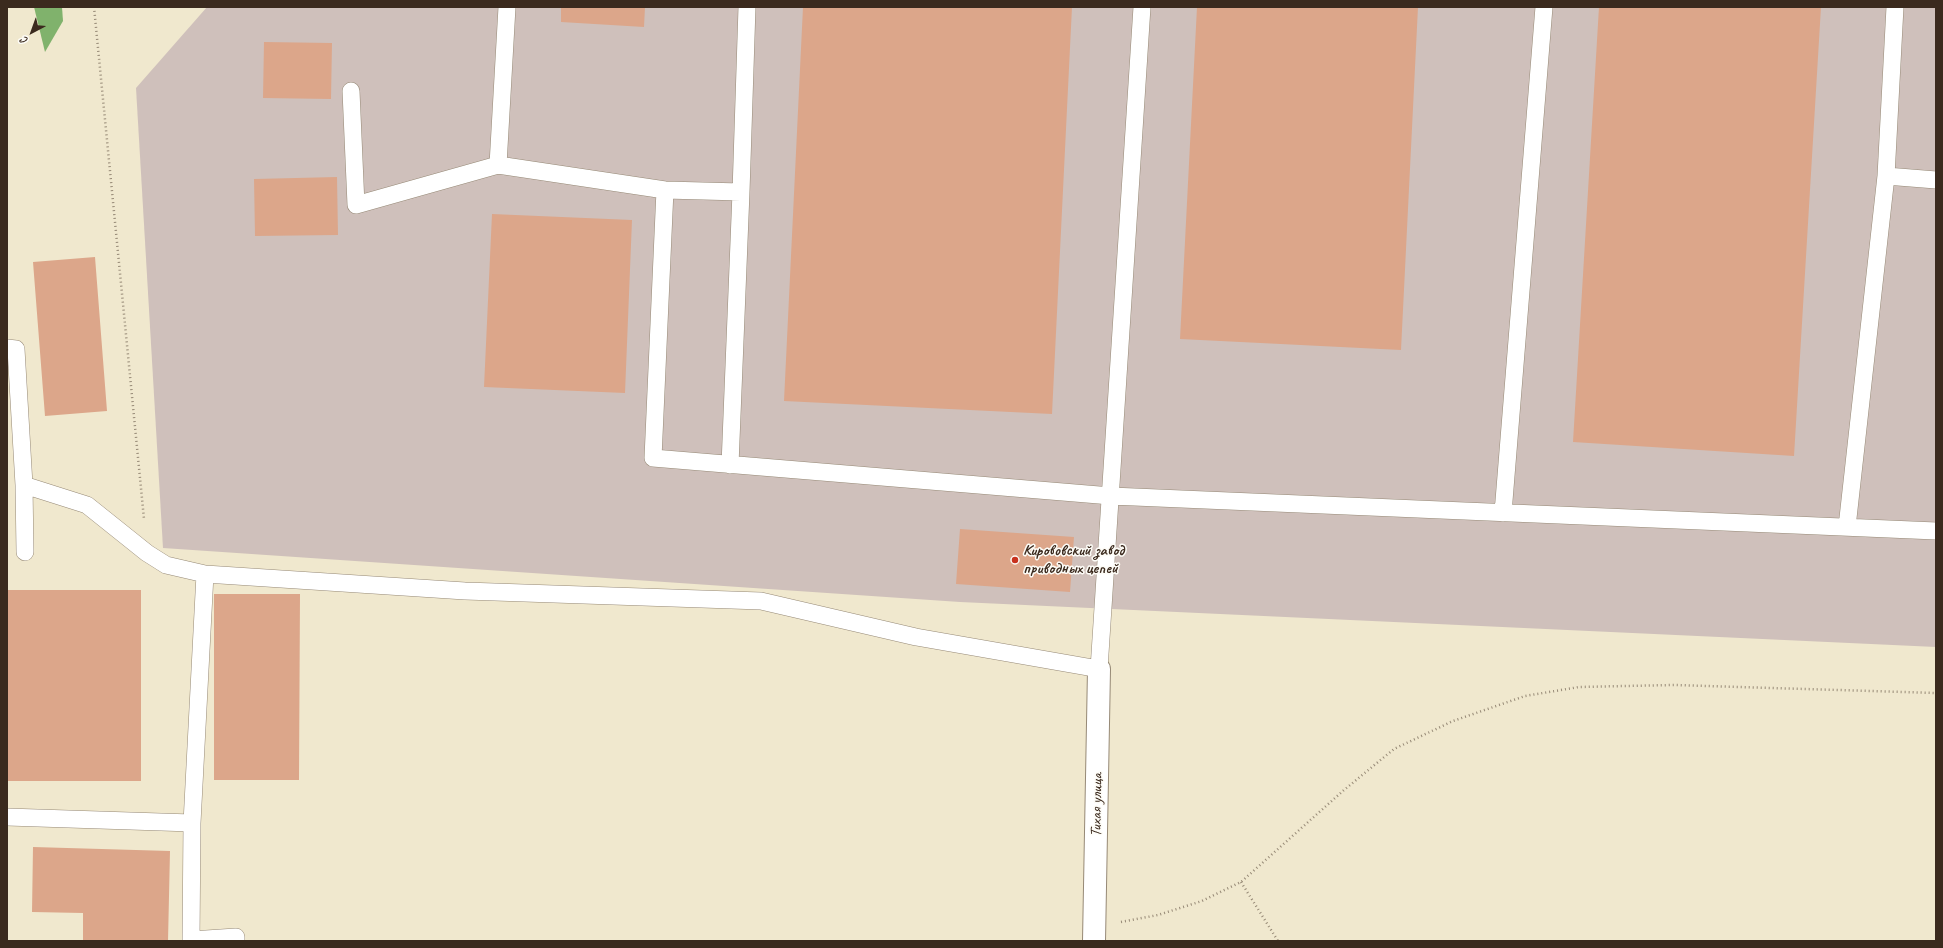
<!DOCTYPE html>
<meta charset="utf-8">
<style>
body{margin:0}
#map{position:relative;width:1943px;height:948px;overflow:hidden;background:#f0e8ce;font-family:Caveat,sans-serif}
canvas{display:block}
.frame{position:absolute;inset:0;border:8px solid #3b2a1e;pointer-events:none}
.north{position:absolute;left:12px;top:12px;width:40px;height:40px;-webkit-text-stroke:3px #fdfcf7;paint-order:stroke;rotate:221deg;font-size:11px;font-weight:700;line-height:16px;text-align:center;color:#3b2a1e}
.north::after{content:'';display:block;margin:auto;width:14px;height:18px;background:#3b2a1e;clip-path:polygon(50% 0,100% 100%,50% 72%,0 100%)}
</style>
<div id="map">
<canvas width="1943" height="948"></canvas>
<div class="frame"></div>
<div class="north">С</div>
</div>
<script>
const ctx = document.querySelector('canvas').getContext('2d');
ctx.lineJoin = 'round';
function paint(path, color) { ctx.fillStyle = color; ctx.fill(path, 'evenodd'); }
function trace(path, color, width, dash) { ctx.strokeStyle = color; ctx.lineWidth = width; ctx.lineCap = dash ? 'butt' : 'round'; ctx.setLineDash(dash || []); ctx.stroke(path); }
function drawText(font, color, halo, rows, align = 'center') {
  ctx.font = font + ' Caveat,sans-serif'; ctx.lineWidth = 3; ctx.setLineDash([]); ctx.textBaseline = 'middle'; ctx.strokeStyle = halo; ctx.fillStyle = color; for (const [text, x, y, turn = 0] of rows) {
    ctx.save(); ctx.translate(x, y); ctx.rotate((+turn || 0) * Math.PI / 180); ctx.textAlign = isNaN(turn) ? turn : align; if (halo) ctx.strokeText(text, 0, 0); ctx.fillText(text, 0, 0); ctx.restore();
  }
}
const industrial = new Path2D(`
 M 207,7 L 1936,7 L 1936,647 L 960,602 L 163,548 L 136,88 Z`);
const forest = new Path2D(`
 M 34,7 L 62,7 L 63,21 L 45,52 Z`);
const building = new Path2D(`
 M 561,7 L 645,7 L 644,27 L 561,22 Z
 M 803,7 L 1072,7 L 1052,414 L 784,401 Z
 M 1197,7 L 1418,7 L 1401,350 L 1180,339 Z
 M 1599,7 L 1821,7 L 1794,456 L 1573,442 Z
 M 264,42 L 332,43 L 331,99 L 263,98 Z
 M 337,177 L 338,235 L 255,236 L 254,179 Z
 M 492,214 L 632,220 L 625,393 L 484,387 Z
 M 95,257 L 107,411 L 45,416 L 33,262 Z
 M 960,529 L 1074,537 L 1070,592 L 956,584 Z
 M 8,590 L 141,590 L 141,781 L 7,781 Z
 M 214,594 L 300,594 L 299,780 L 214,780 Z
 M 33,847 L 170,851 L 168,941 L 83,941 L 83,913 L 32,912 Z`);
const path = new Path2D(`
 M 94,7 L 144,519
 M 1241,882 L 1278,941
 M 1121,922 L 1158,915 L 1202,901 L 1241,882 L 1344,790 L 1394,749 L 1453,721 L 1525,696 L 1579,687 L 1674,685 L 1936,693`);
const service = new Path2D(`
 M 351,91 L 356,205 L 498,165 L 665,190 L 741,192 L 747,7
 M 498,165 L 507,7
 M 1886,176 L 1895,7
 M 665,190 L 653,458 L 1111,496 L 1936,531
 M 7,348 L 16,349 L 24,485 L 87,505 L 147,553 L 166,565 L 205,574 L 465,591 L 761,601 L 916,637 L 1099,669 L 1142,7
 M 730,465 L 741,192
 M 24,485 L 25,552
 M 1503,513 L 1544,7
 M 1847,527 L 1886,176 L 1936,180
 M 7,817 L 192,823 L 205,574
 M 191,940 L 236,937 L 236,941
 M 191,941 L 192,823`);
const minor = new Path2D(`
 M 1094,941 L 1099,669`);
const markers = [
 [1015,560,4,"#c8321e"]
];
const poiNames = [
 ["Кирововский завод",1023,551],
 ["приводных цепей",1023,569]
];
const streetNames = [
 ["Тихая улица",1097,805,-89]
];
paint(industrial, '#cfc0bb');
paint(forest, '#80b26c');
paint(building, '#dca68a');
trace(service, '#968976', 18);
trace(minor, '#968976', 24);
trace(path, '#968976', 2.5, [1, 3]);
trace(service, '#fff', 17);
trace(minor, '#fff', 22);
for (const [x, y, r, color] of markers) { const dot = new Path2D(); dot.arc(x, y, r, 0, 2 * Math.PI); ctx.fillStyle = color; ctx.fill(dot); trace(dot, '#fdfcf7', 1.5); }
drawText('bold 16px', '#3b2a1e', '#fdfcf7', poiNames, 'left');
drawText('16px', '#3b2a1e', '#fdfcf7', streetNames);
</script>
